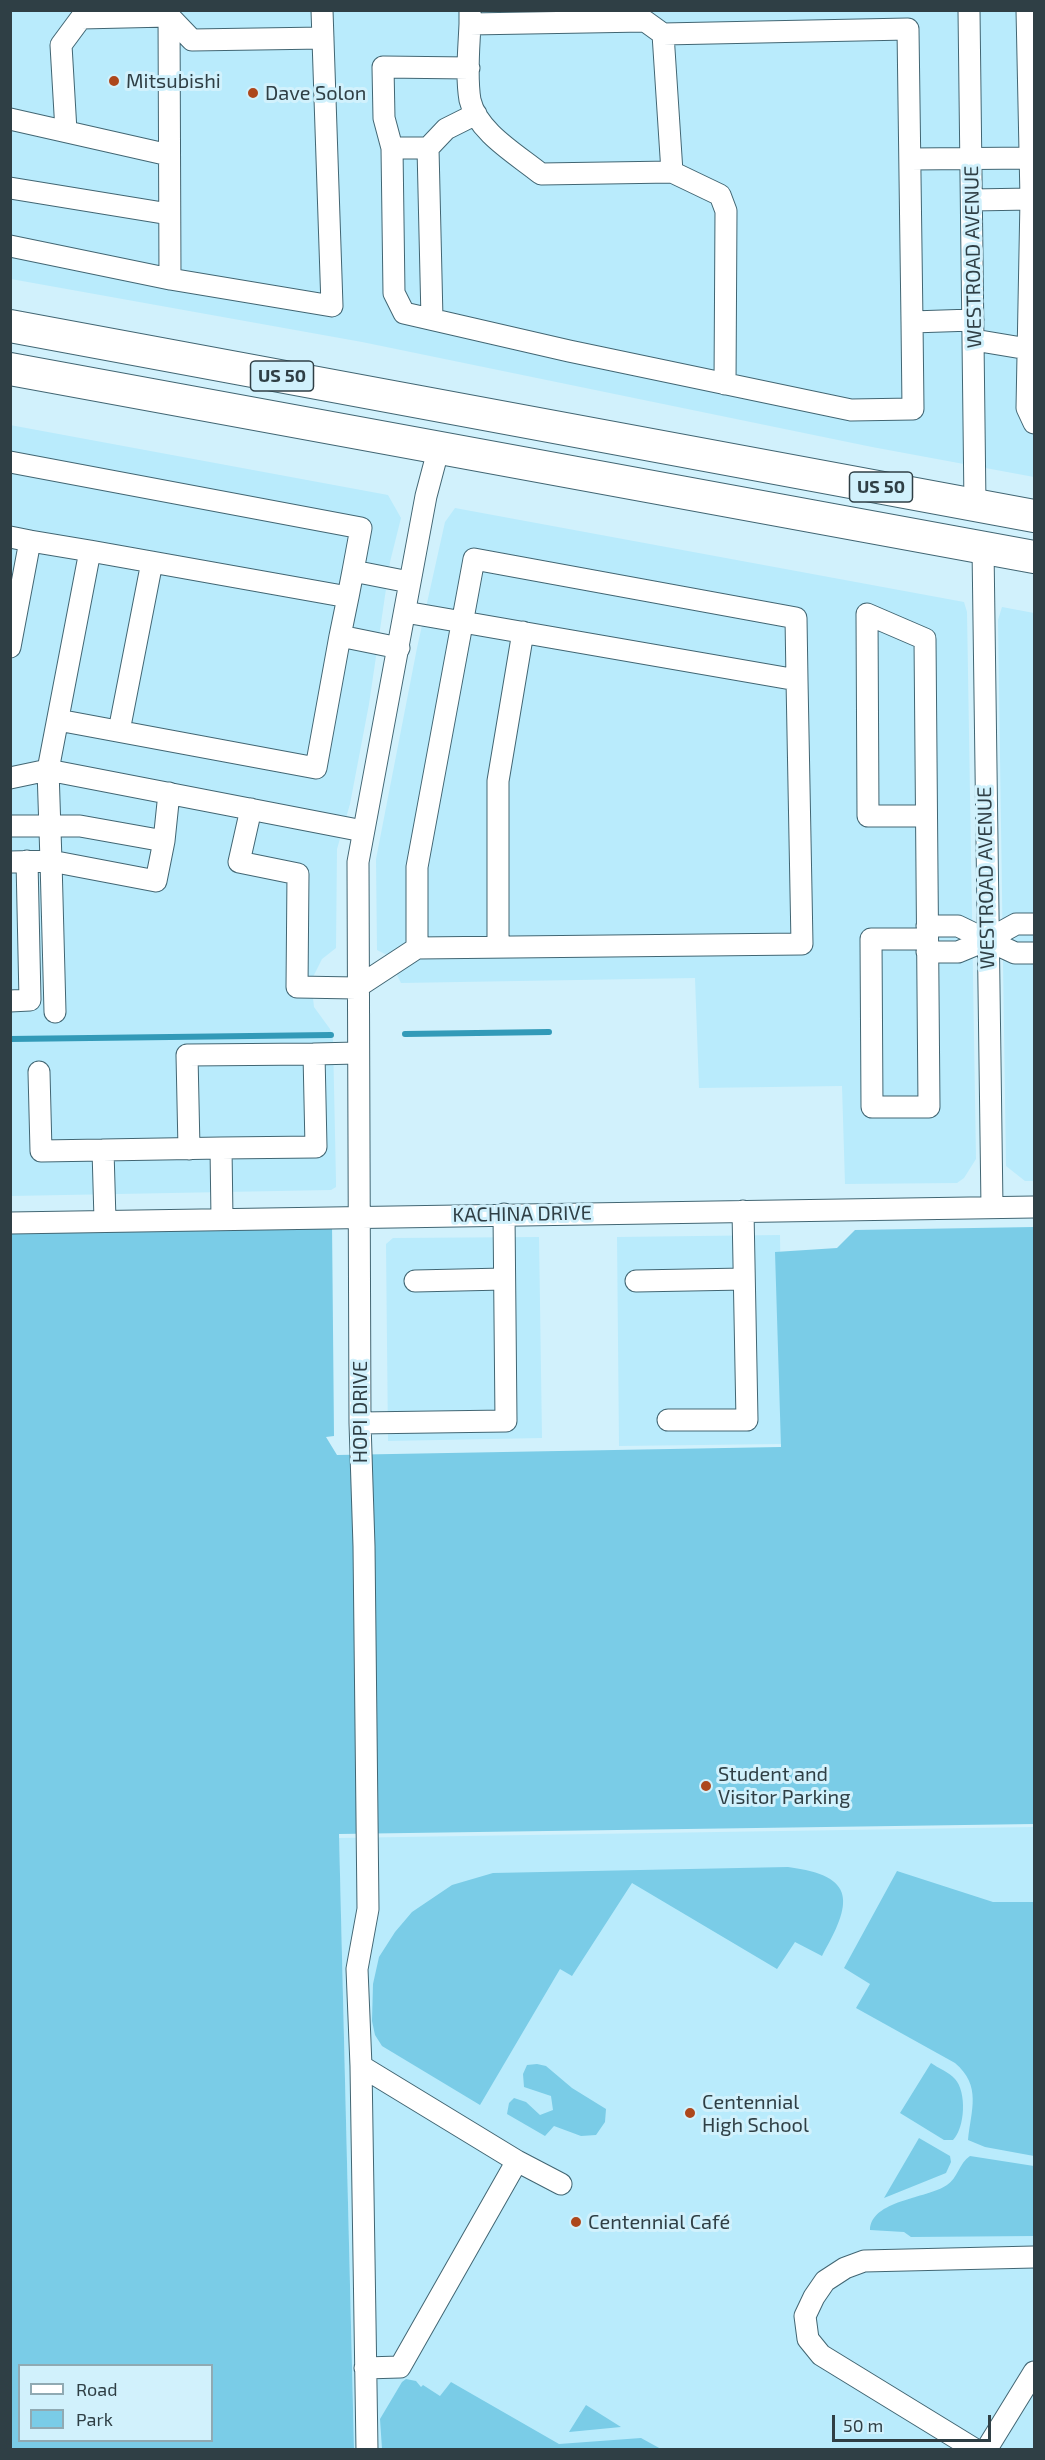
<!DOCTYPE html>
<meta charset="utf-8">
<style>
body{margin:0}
#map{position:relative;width:1045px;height:2460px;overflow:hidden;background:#d1f1fc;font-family:"Exo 2",sans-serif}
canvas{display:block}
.frame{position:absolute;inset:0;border:12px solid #2f3f45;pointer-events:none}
.legend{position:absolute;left:18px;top:2364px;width:195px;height:78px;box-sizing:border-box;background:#d1f1fc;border:2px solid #90aab3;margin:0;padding:8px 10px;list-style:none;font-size:18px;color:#2f3f45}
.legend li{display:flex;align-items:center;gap:12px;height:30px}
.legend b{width:30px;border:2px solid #90aab3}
.scale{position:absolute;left:832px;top:2415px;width:159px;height:27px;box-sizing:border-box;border:3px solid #2f3f45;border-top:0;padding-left:8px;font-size:18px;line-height:21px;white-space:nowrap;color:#2f3f45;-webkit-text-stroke:4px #d1f1fc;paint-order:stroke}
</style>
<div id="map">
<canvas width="1045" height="2460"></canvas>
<div class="frame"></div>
<ul class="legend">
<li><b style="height:8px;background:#fff"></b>Road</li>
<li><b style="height:16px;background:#7acce7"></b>Park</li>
</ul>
<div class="scale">50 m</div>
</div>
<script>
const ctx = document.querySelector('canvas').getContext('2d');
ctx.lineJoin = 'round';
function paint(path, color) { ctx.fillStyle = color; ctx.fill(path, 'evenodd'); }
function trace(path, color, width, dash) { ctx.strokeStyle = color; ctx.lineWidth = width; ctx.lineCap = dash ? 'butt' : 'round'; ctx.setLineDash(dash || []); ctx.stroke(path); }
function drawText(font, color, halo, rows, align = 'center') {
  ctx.font = font + ' "Exo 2",sans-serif'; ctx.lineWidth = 6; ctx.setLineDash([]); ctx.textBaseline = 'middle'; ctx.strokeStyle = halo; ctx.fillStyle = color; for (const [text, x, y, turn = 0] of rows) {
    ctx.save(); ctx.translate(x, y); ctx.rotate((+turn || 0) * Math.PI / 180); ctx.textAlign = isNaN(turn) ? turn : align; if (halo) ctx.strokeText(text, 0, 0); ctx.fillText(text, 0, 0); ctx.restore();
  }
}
const built = new Path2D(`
 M 10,11 L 1034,11 L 1034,477 L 872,447 L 362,342 L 11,279 Z
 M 10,425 L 388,495 L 401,518 L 390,562 L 369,704 L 350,804 L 337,849 L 336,948 L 322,959 L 311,981 L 314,1007 L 330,1029 L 333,1040 L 336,1181 L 336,1187 L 331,1190 L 11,1196 Z
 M 455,508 L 964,602 L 967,612 L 976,1159 L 964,1178 L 957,1183 L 845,1184 L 842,1086 L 699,1088 L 695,978 L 401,983 L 387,955 L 377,950 L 376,859 L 417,648 L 445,522 Z
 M 1002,607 L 1034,613 L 1034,1181 L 1025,1181 L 1006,1166 L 998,620 Z
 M 780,1235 L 783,1444 L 619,1446 L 617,1237 Z
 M 539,1237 L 542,1438 L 388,1441 L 386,1244 L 393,1238 Z
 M 1034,1827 L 1034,2449 L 354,2449 L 339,1838 Z`);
const green = new Path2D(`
 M 10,1218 L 332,1223 L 334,1436 L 326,1437 L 337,1455 L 781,1447 L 775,1252 L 837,1248 L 855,1230 L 1034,1227 L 1034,1824 L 339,1834 L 354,2449 L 11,2449 ZM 20,2366 L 212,2366 L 212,2440 L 20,2440 Z
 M 788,1867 C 858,1876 852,1903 822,1956 L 795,1942 L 777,1969 L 632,1883 L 572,1976 L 560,1969 L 480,2105 L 382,2046 L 375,2035 L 372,2021 L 373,1984 L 379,1957 L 395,1932 L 412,1912 L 452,1885 L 493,1873 Z
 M 897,1871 L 993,1902 L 1034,1902 L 1034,2156 L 985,2147 L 968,2140 C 971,2110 982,2086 955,2063 L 856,2008 L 870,1984 L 844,1968 Z
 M 931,2063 C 938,2068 949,2072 955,2079 C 967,2092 965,2128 953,2140 L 944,2140 L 900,2113 Z
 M 537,2064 L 546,2066 L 572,2088 L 606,2109 L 605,2122 L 596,2135 L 581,2136 L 554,2126 L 545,2136 L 507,2114 L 509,2103 L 514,2098 L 526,2102 L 540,2115 L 553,2110 L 551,2096 L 524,2087 L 523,2074 L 527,2065 Z
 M 919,2138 L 950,2156 L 951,2162 L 946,2173 L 884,2198 Z
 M 970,2156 L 1034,2166 L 1034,2236 L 911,2237 L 904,2232 L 870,2230 C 871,2200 926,2199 947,2185 C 958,2178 959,2163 970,2156 Z
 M 406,2379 L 416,2381 L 421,2387 L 423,2385 L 440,2396 L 451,2382 L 559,2444 L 641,2438 L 661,2449 L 382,2449 L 380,2419 L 402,2382 Z
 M 586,2405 L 621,2427 L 569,2432 Z`);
const stream = new Path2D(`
 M 405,1034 L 549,1032
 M 10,1039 L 331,1035`);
const minor = new Path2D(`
 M 169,10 L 170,279 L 332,306 L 322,10
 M 969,10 L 975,504
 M 1027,10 L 1031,199
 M 470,11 L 470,24 L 645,21 L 663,34
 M 470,24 C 469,48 466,76 470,100 C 477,132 518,155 541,174 L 672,172
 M 10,119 L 169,155
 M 66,131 L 61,45 L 81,18 L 169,16 L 192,40 L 323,38
 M 392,148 L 384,118 L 383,67 L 469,68
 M 428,148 L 446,129 L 476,114
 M 910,159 L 1034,158
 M 10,188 L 169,214
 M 972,200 L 1031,199 L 1027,408 L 1034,423
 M 10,246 L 170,279
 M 432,319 L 428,148 L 392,148 L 394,293 L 404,313 L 569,351 L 851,410 L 913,409 L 912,322 L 973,320
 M 974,340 L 1034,350
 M 725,384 L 726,211 L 720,195 L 672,172 L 663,34 L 908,29 L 912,322
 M 10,462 L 361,528 L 353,571
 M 10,537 L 30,541
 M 983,548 L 992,1207
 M 348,597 L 340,636 L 399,648
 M 10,647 L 30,541 L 90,551
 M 58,720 L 316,768 L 340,636
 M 119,731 L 152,562
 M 10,778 L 48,770 L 90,551 L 348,597 L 353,571 L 409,582
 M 251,809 L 239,862 L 298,874 L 297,987 L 356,988 L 417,948 L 802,944 L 797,680 L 405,612
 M 926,816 L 868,816 L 867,614 L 925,639 L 929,1107 L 872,1107 L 871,939 L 927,939
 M 10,826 L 80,826 L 164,841 L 156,881 L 51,861 L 55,1012
 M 164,841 L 169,793
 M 10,862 L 51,861 L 48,770 L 363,831
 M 927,926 L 958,926 L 987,940 L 958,952 L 927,952
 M 987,940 L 1016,924 L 1034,924
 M 987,940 L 1015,953 L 1034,953
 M 498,947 L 498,781 L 523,632
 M 417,948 L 417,867 L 474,559 L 796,618 L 797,680
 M 10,1001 L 30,1000 L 27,861
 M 39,1072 L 41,1151 L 103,1150
 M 189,1149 L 187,1055 L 314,1054
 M 222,1219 L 221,1148 L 316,1147 L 314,1054 L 357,1053
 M 105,1220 L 103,1150 L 221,1148
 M 10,1223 L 1034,1207
 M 415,1281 L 504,1279
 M 636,1281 L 744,1279
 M 668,1420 L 747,1420 L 743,1211
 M 360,1423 L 506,1421 L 504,1214
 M 361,2066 L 517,2161 L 400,2367 L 365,2368
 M 517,2161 L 561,2184
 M 367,2450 L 361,2066 L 357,1969 L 368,1909 L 364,1546 L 360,1423 L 358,862 L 426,496 L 439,447
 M 976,2450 L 821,2355 L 808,2339 L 805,2316 L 814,2297 L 825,2281 L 845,2268 L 864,2261 L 1034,2257
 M 986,2450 L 1034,2372`);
const highway = new Path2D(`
 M 10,326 L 1034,516
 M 10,369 L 1034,557`);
const markers = [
 [114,81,6,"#ad471b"],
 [253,93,6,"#ad471b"],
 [706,1786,6,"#ad471b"],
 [690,2113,6,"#ad471b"],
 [576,2222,6,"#ad471b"]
];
const shields = [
 [282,376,63],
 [881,487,63]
];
const shieldNames = [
 ["US 50",282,376],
 ["US 50",881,487]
];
const poiNames = [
 ["Mitsubishi",126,81],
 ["Dave Solon",265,93],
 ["Student and",718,1774],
 ["Visitor Parking",718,1797],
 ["Centennial",702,2102],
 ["High School",702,2125],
 ["Centennial Café",588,2222]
];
const streetNames = [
 ["WESTROAD AVENUE",973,257,-91],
 ["WESTROAD AVENUE",986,878,-91],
 ["KACHINA DRIVE",522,1214,-1],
 ["HOPI DRIVE",360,1412,-90]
];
paint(built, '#b9ebfc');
paint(green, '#7acce7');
trace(stream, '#329ab8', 6);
trace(minor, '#426673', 23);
trace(highway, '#426673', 34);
trace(minor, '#fff', 21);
trace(highway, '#fff', 32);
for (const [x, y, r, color] of markers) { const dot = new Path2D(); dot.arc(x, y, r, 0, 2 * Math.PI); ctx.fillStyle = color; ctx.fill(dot); trace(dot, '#d1f1fc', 2); }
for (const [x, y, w] of shields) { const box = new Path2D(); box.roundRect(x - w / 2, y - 15, w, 30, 4.5); ctx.fillStyle = '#d1f1fc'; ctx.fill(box); trace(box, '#2f3f45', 1.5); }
drawText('bold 18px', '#2f3f45', null, shieldNames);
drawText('20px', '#2f3f45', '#d1f1fc', poiNames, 'left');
drawText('20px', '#2f3f45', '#d1f1fc', streetNames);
</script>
